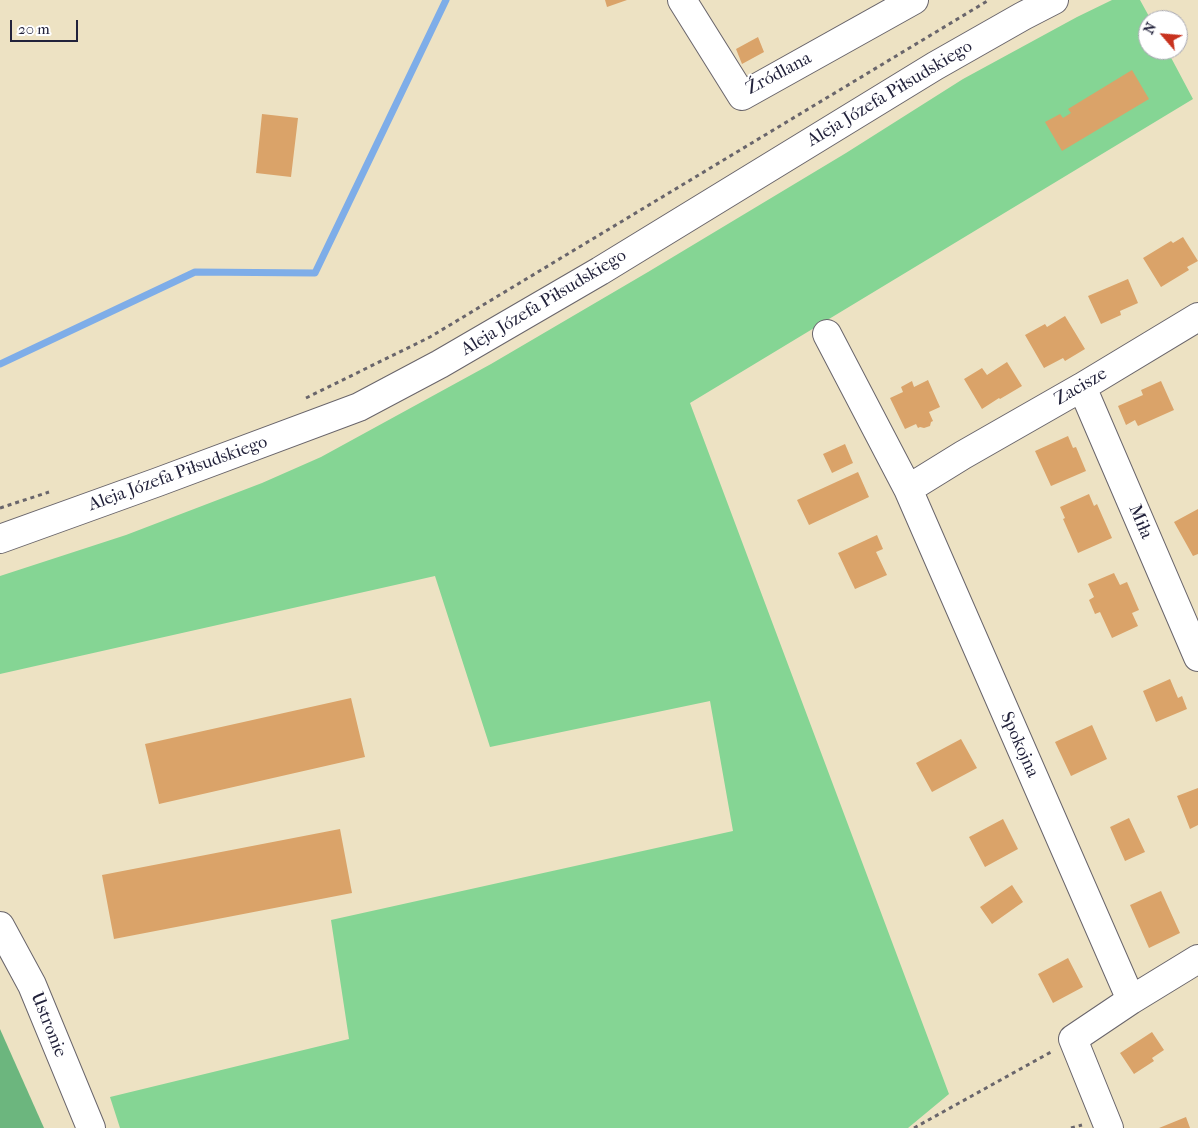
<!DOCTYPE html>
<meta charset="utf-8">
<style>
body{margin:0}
#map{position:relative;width:1198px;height:1128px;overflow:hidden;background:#ede2c3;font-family:"IM FELL French Canon",serif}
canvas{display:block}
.north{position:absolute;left:1138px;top:10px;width:50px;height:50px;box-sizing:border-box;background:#fff;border:1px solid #a7a7b1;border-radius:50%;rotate:297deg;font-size:14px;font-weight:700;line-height:20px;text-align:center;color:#22223b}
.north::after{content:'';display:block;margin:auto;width:18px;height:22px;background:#c8321e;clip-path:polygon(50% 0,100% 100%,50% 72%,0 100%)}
.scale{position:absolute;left:10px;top:20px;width:68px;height:22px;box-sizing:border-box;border:2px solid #22223b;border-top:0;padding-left:6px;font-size:15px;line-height:18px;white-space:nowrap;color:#22223b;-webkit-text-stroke:4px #fff;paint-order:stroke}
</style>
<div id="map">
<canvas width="1198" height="1128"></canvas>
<div class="north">N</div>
<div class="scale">20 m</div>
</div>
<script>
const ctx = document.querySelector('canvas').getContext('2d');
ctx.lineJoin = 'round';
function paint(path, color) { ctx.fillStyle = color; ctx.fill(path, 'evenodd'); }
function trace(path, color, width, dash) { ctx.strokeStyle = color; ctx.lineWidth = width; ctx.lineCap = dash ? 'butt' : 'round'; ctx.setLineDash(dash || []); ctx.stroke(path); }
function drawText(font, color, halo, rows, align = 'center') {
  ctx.font = font + ' "IM FELL French Canon",serif'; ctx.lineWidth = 4; ctx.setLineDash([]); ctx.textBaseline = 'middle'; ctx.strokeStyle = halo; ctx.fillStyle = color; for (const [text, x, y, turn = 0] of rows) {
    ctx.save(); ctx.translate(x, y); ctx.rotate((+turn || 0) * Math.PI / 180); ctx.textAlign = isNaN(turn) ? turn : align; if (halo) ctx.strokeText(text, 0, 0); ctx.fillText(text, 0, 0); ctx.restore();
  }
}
const green = new Path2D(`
 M 1112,0 L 1140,0 L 1151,20 L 1148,20 L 1148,50 L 1167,50 L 1193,99 L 690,403 L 949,1094 L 908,1128 L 120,1128 L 110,1097 L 349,1039 L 331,920 L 733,831 L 710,701 L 490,747 L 435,576 L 0,674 L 0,576 L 126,535 L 262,483 L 321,457 L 491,364 L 648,272 L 846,153 L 963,79 L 1077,17 Z`);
const forest = new Path2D(`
 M 0,1029 L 44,1128 L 0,1128 Z`);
const stream = new Path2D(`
 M 0,364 L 195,272 L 315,273 L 446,0`);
const building = new Path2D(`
 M 605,0 L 627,0 L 607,7 Z
 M 758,37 L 764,52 L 742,64 L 736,49 Z
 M 1132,70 L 1149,99 L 1062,151 L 1045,122 L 1060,114 L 1063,118 L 1071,113 L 1068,109 Z
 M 262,114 L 298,118 L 291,177 L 256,173 Z
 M 1183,237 L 1198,261 L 1187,267 L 1189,270 L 1161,287 L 1143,258 L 1171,241 L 1173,243 Z
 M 1128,279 L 1138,303 L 1120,311 L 1121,315 L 1101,324 L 1088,296 Z
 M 1065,316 L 1085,349 L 1065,361 L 1063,358 L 1044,368 L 1025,335 L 1045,324 L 1047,327 Z
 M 1007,362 L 1022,386 L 1000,399 L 999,398 L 982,409 L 964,379 L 982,368 L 987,375 Z
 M 928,380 L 940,407 L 929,412 L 933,421 L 931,422 L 930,426 L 924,428 L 920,427 L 918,428 L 916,424 L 905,429 L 890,398 L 903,392 L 901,387 L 912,381 L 914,387 Z
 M 1161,381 L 1174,410 L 1138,426 L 1135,420 L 1126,425 L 1118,406 L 1143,395 L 1141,390 Z
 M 1068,436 L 1073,448 L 1076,447 L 1086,471 L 1051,486 L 1035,451 Z
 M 845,444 L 853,463 L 832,473 L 823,454 Z
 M 858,472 L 869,497 L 809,525 L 797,500 Z
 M 1089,494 L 1094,506 L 1097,504 L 1112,538 L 1078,553 L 1063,519 L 1065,518 L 1060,507 Z
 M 1198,509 L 1198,554 L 1193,556 L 1174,522 Z
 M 877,535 L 883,549 L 876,552 L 887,575 L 855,589 L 838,553 Z
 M 1114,573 L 1120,585 L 1127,582 L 1139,610 L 1132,613 L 1138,626 L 1112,638 L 1100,612 L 1095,614 L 1089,600 L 1094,597 L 1088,584 Z
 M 1170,679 L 1178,698 L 1182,696 L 1187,709 L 1156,722 L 1143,691 Z
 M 351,698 L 365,757 L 159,804 L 145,744 Z
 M 1092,725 L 1107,759 L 1071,776 L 1055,742 Z
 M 961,739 L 977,768 L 932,792 L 916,763 Z
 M 1198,788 L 1198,825 L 1190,829 L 1177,796 Z
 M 1129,818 L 1145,852 L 1125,861 L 1110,827 Z
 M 1003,819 L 1018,849 L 985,867 L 969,837 Z
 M 340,829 L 352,893 L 114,939 L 102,875 Z
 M 1012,885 L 1023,902 L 992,924 L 980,907 Z
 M 1161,891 L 1180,933 L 1149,948 L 1130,905 Z
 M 1068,958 L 1083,987 L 1053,1003 L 1038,974 Z
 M 1152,1032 L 1164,1050 L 1152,1058 L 1154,1061 L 1134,1074 L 1120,1053 Z
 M 1186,1117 L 1190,1128 L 1159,1128 Z`);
const path = new Path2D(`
 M 306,398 L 430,337 L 989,0
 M 0,508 L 49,492
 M 914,1128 L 1051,1052
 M 1071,1128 L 1082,1125`);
const minor = new Path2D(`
 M 682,0 L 742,96 L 914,0
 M 827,334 L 908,489
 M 1082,387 L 1198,657
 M 0,926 L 32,985 L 91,1128
 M 1131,1000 L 908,489 L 963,455 L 1082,387 L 1198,317
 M 1109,1128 L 1073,1039 L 1131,1000 L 1198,959`);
const major = new Path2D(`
 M 0,539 L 158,482 L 359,407 L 440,364 L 600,271 L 935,66 L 1023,16 L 1054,0`);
const streetNames = [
 ["Źródlana",779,74,-28],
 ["Aleja Józefa Piłsudskiego",890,94,-31],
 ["Aleja Józefa Piłsudskiego",544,303,-31],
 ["Zacisze",1081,387,-30],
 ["Aleja Józefa Piłsudskiego",178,474,-20],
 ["Miła",1140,522,67],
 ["Spokojna",1019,745,66],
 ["Ustronie",48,1025,68]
];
paint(green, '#85d594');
paint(forest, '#6cb67e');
trace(stream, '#7eade8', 7);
paint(building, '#daa369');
trace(minor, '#69656b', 30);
trace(major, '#69656b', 30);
trace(path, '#69656b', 3, [4, 4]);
trace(minor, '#fff', 28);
trace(major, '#fff', 28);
drawText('18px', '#22223b', '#fff', streetNames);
</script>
